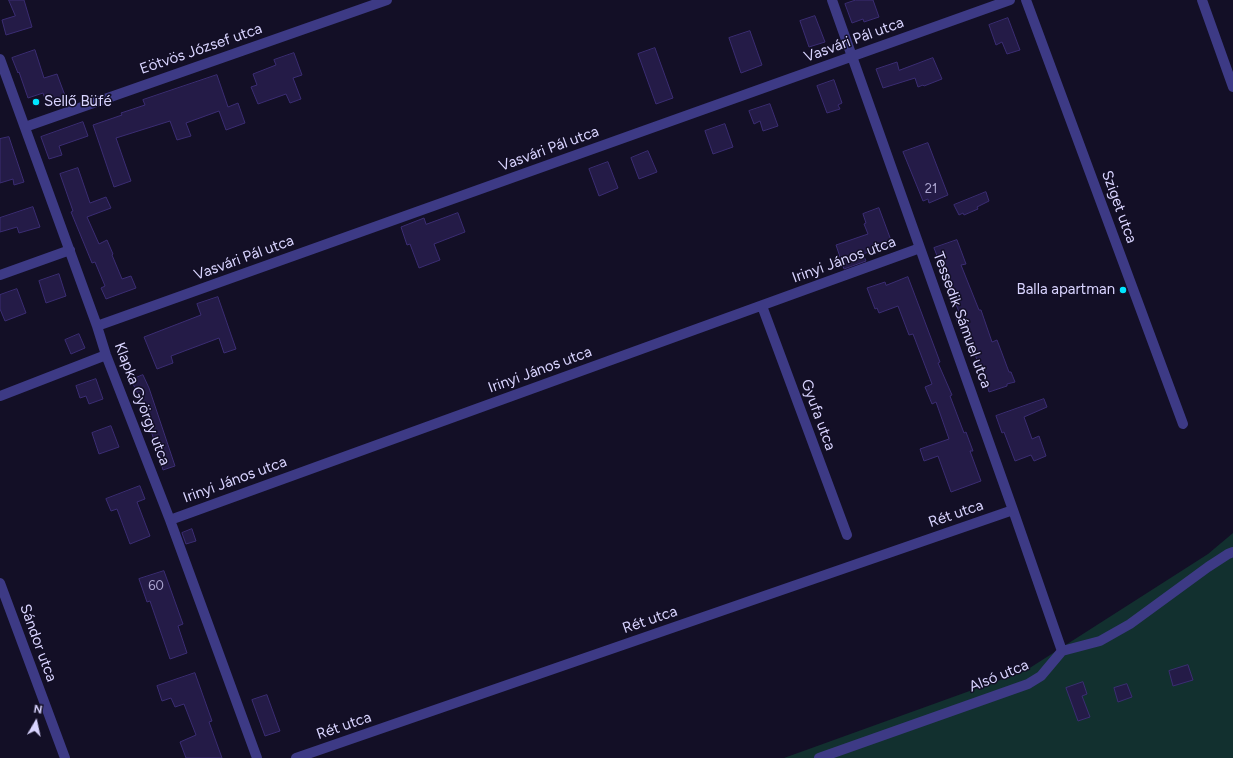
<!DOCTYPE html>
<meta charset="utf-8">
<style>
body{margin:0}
#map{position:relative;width:1233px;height:758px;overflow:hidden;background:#130f26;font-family:Figtree,sans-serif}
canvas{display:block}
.north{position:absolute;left:16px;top:702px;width:40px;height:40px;-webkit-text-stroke:3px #130f26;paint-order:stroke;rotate:9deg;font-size:11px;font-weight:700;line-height:16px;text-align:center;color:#d9d4ff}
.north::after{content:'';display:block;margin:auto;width:14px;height:18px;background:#d9d4ff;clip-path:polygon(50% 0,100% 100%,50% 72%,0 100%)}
</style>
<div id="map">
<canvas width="1233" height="758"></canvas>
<div class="north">N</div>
</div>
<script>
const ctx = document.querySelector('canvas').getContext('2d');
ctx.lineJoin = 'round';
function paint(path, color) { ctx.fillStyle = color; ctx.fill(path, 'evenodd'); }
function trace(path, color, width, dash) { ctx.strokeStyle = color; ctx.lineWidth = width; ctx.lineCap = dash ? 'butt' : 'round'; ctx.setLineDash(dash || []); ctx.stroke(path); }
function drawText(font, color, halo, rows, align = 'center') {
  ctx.font = font + ' Figtree,sans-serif'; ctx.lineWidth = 3; ctx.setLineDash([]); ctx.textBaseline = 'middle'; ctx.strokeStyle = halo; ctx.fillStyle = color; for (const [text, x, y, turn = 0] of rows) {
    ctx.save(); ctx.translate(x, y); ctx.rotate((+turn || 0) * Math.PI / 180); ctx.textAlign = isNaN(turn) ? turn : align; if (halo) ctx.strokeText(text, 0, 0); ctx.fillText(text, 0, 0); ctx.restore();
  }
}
const green = new Path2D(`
 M 1233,533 L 1233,758 L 784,758 L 1025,671 L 1208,554 Z`);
const building = new Path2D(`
 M 9,0 L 24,0 L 32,27 L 6,35 L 2,20 L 15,16 Z
 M 856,0 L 873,0 L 879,17 L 864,22 L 863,19 L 852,23 L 845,4 Z
 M 815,16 L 825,42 L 809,47 L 800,21 Z
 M 1008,18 L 1020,50 L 1007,54 L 1002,42 L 996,45 L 989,25 Z
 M 750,31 L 762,65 L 741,73 L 729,38 Z
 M 655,48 L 673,98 L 656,104 L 638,54 Z
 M 35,50 L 44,78 L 57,74 L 67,101 L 48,107 L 43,93 L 28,98 L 19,72 L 18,73 L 12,58 Z
 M 294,53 L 302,75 L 293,78 L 301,99 L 290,103 L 286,94 L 258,104 L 251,87 L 257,85 L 253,74 L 276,65 L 274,60 Z
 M 933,58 L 942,79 L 924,86 L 923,85 L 918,87 L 915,78 L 883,88 L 876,69 L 897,62 L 899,70 Z
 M 217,75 L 228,107 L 238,103 L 245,123 L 226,130 L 219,111 L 186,123 L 191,136 L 177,140 L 170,121 L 116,138 L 131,181 L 114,187 L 93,125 L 122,115 L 121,113 L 145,105 L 143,100 Z
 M 834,80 L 842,103 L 838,105 L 840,109 L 827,113 L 817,86 Z
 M 770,104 L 778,126 L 763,131 L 760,121 L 754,124 L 749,111 Z
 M 83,122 L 88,136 L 59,146 L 62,155 L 49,159 L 41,137 Z
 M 725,124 L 733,147 L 713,154 L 705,131 Z
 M 9,137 L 24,182 L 14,185 L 13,179 L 0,183 L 0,139 Z
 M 928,143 L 948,195 L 929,203 L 928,199 L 923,201 L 903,152 Z
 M 648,151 L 657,172 L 639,179 L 631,158 Z
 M 608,162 L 618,188 L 599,196 L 589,169 Z
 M 78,168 L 90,203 L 106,197 L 111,208 L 87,217 L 99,244 L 107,240 L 113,254 L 112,255 L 122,279 L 131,276 L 136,288 L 106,299 L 101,288 L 105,286 L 95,262 L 92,263 L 71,212 L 73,211 L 60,174 Z
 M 986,192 L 989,201 L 977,207 L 978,209 L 964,215 L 963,213 L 959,215 L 954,205 Z
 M 33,207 L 40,227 L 19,233 L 17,227 L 0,232 L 0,218 Z
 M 879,208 L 892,243 L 863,254 L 866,261 L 844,269 L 836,245 L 868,234 L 864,224 L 866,223 L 863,214 Z
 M 458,213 L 465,232 L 434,244 L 440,260 L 419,268 L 410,244 L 407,245 L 401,227 L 424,218 L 426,224 Z
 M 957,240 L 966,264 L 961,265 L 979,310 L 981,310 L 992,342 L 997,340 L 1009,372 L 1011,372 L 1015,382 L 1007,384 L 1007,386 L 989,392 L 982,367 L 980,368 L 967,333 L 962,334 L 956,318 L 961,317 L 934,248 Z
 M 59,274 L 66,296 L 46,303 L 39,281 Z
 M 908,277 L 940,362 L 938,363 L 952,395 L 950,396 L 964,433 L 966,432 L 973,451 L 970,451 L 981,481 L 951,492 L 938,456 L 924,461 L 920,449 L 949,439 L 936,402 L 932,404 L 925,387 L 932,384 L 913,334 L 909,335 L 898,306 L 879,313 L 877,308 L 875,309 L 867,288 L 885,282 L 886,285 Z
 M 17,289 L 26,313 L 5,321 L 0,309 L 0,295 Z
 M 218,297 L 236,349 L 224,353 L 219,338 L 171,356 L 173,363 L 157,369 L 144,337 L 201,315 L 197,304 Z
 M 79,334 L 85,348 L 71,354 L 65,340 Z
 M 143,375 L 149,388 L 175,466 L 163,470 L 158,452 L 140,398 L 131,380 Z
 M 96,379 L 103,399 L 89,404 L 86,396 L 80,398 L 76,386 Z
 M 1044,399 L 1047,407 L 1024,417 L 1032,439 L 1039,436 L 1046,456 L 1034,461 L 1031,455 L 1015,461 L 1004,432 L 1002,433 L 996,416 Z
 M 111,426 L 119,447 L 99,454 L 92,433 Z
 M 140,486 L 145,499 L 137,502 L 150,536 L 130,544 L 117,509 L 111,511 L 106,499 Z
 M 192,529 L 196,541 L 186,544 L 182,533 Z
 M 164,571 L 183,624 L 178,626 L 187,653 L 170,659 L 150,601 L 147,602 L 139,579 Z
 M 1188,665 L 1193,680 L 1173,686 L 1169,671 Z
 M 195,673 L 212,721 L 209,722 L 222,758 L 186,758 L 180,742 L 196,735 L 184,704 L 175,707 L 171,698 L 162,701 L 157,686 Z
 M 1083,682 L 1087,694 L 1082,696 L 1090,717 L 1078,721 L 1066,688 Z
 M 1127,684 L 1132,697 L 1118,702 L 1114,688 Z
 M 267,695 L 280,731 L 265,736 L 252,700 Z`);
const minor = new Path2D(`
 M 832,0 L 1013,510 L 1062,651
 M 1026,0 L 1183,424
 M 1202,0 L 1233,87
 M 0,59 L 97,326 L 106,355 L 170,520 L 257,758
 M 25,127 L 387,0
 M 0,275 L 70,250
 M 762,306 L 847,535
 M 97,326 L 1010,0
 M 0,396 L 106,355
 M 170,520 L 920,248
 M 0,583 L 65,758
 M 296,758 L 1013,510
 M 819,758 L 1028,684 L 1041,676 L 1062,651 L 1100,641 L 1130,624 L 1208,567 L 1228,554 L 1233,552`);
const markers = [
 [36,102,4,"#00e5ff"],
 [1123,290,4,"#00e5ff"]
];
const numberNames = [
 ["21",931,189],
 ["60",156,586]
];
const streetNames = [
 ["Vasvári Pál utca",854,40,-20],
 ["Eötvös József utca",201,49,-19],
 ["Vasvári Pál utca",549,149,-20],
 ["Sziget utca",1119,207,70],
 ["Vasvári Pál utca",244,258,-20],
 ["Irinyi János utca",844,260,-20],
 ["Tessedik Sámuel utca",962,320,70],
 ["Irinyi János utca",540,370,-20],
 ["Klapka György utca",142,404,69],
 ["Gyufa utca",818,415,70],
 ["Irinyi János utca",235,480,-20],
 ["Rét utca",956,514,-19],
 ["Rét utca",650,620,-19],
 ["Sándor utca",38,643,70],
 ["Alsó utca",999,676,-22],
 ["Rét utca",344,726,-19]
];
const poiNames = [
 ["Sellő Büfé",44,102],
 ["Balla apartman",1115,290,"right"]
];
paint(green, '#12302f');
paint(building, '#241b47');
trace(building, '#3b2d73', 1);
trace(minor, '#3d3a85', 10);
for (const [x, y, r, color] of markers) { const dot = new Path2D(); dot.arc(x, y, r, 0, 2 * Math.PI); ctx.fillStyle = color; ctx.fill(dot); trace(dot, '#130f26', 1.5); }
drawText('13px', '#aca6d1', null, numberNames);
drawText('15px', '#d9d4ff', '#130f26', streetNames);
drawText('15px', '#d9d4ff', '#130f26', poiNames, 'left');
</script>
